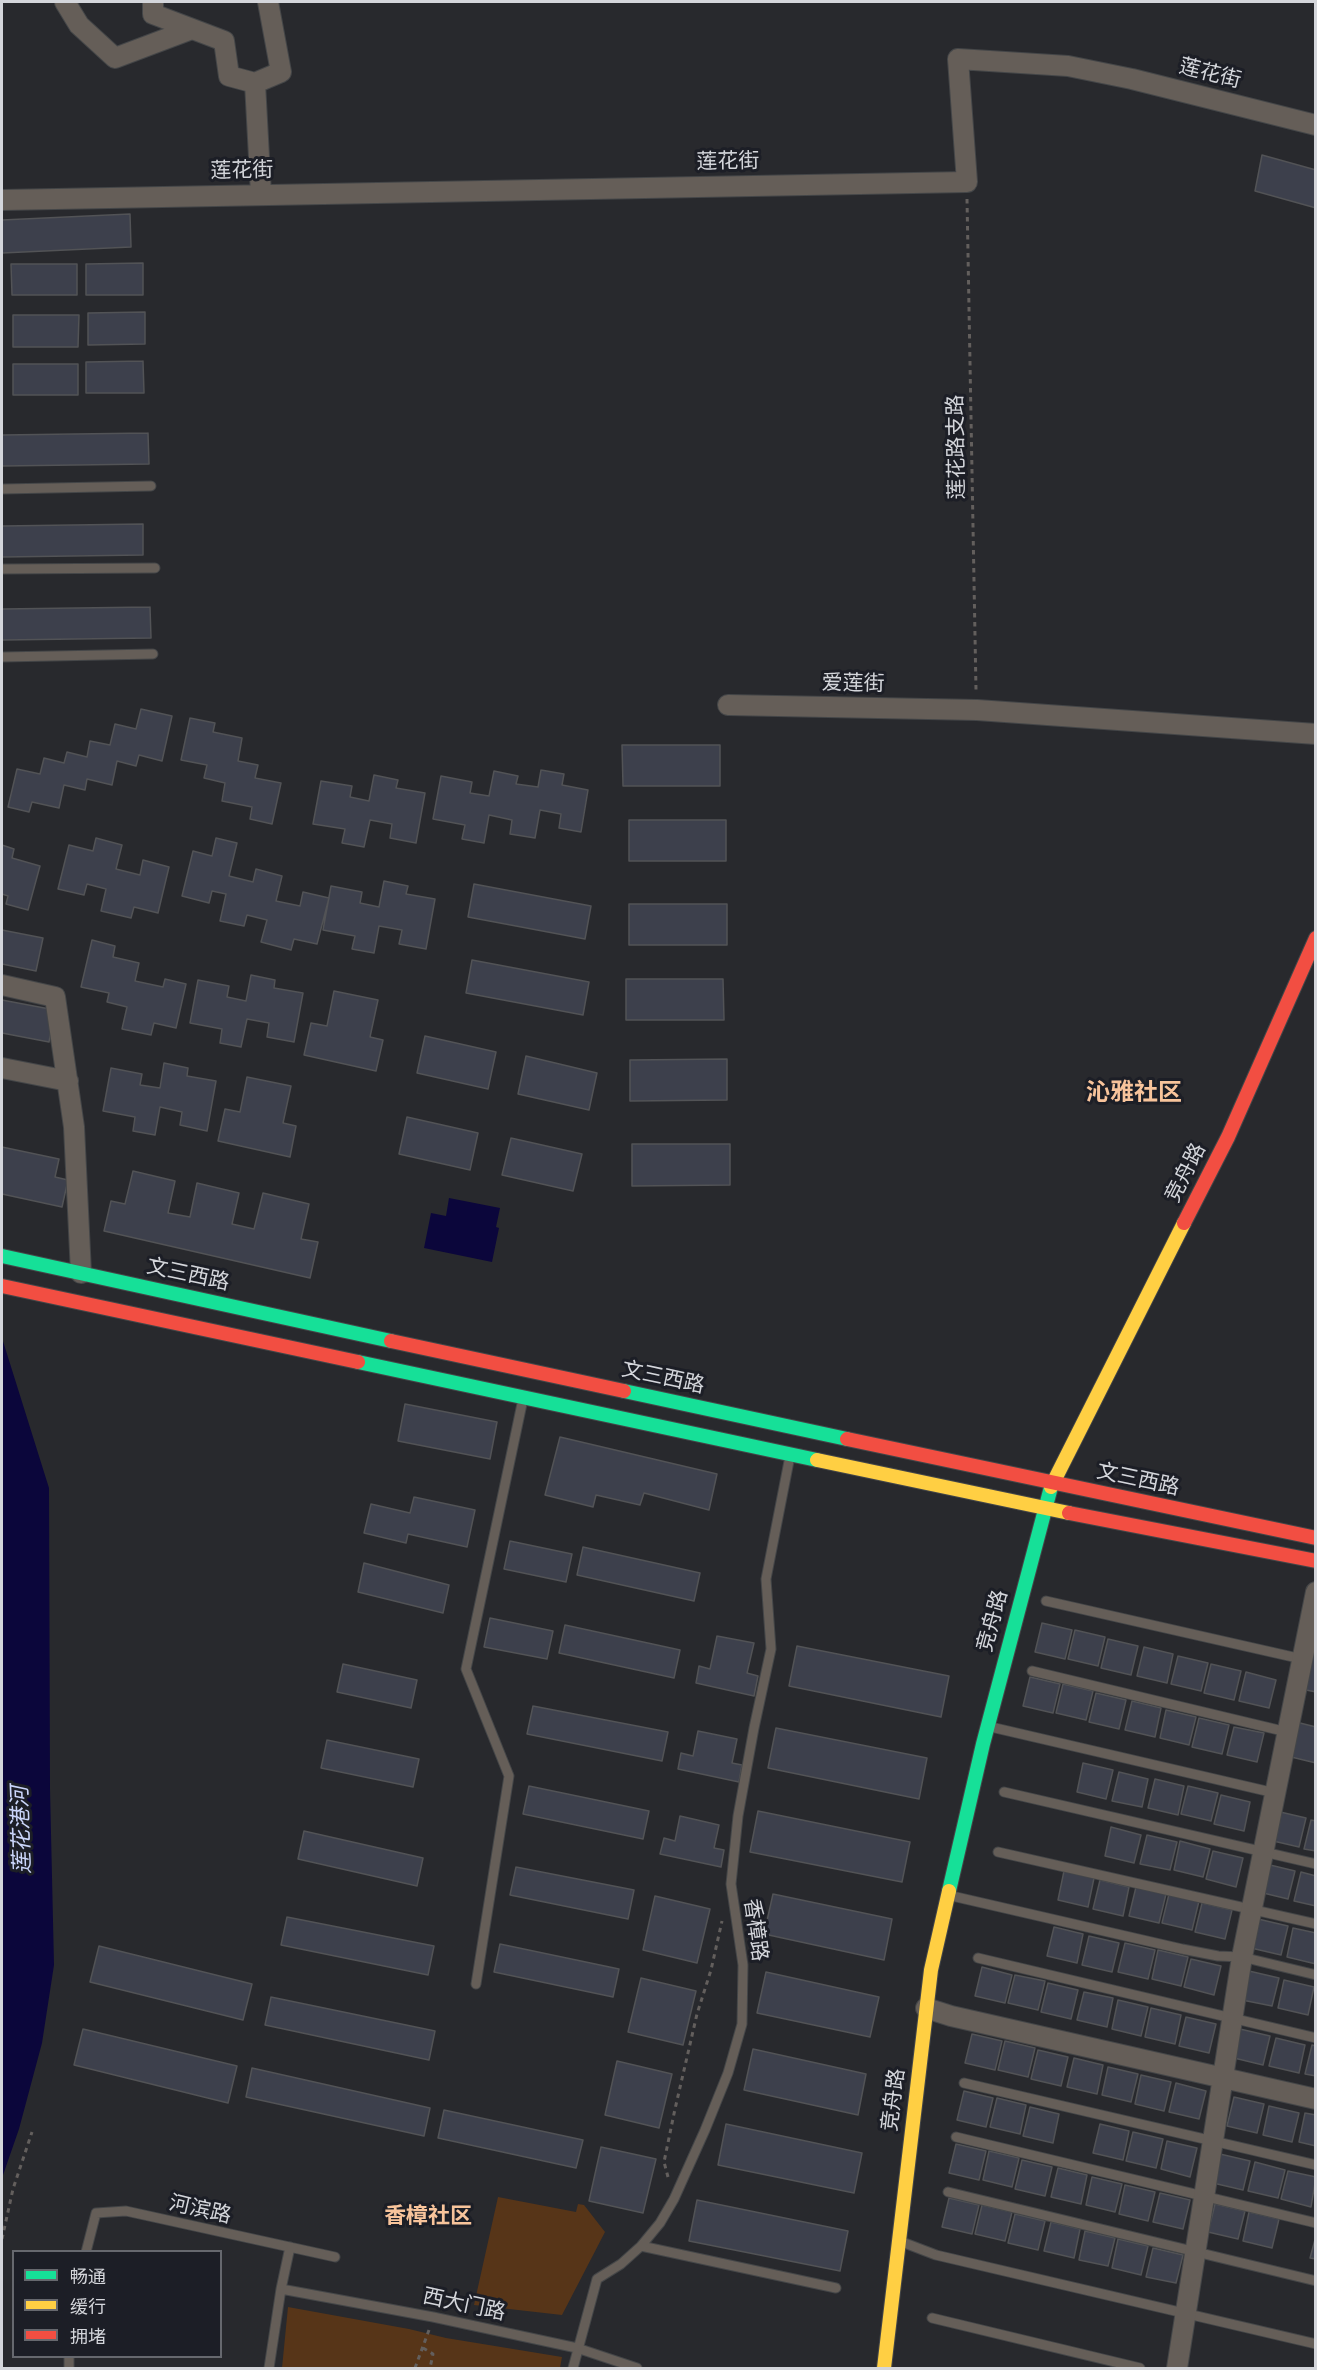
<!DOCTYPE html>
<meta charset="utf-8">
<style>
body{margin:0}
#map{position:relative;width:1317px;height:2370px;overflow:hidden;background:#28292d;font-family:Manrope,"Noto Sans SC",sans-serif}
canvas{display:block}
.frame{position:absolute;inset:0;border:3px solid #d4d6db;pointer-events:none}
.legend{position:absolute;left:12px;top:2250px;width:210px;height:108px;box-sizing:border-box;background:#1c1e26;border:2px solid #66686e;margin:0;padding:8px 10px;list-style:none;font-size:18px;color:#d4d6db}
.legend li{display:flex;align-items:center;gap:12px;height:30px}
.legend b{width:30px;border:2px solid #66686e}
</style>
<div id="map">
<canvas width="1317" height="2370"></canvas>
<div class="frame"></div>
<ul class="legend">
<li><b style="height:8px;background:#16e098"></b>畅通</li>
<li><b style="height:8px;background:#ffcf43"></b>缓行</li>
<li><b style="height:8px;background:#f24e42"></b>拥堵</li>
</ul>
</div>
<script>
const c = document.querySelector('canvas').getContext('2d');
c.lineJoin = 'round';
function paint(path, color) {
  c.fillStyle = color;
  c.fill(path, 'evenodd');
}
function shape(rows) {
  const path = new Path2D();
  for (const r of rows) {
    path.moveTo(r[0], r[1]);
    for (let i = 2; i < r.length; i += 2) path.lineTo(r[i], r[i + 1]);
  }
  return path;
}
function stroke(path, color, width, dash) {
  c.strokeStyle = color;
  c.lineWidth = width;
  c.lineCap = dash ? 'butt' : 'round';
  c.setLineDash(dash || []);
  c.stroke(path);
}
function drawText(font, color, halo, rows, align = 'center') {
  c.font = font + ' Manrope,"Noto Sans SC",sans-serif';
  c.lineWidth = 6;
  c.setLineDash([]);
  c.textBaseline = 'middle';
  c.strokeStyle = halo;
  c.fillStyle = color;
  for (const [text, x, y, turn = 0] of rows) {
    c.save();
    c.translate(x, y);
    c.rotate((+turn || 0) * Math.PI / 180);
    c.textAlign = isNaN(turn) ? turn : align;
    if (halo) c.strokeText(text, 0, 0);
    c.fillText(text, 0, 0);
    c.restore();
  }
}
paint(shape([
 [498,2197,576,2212,578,2204,584,2205,605,2232,562,2315,474,2305],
 [288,2307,409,2329,446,2338,562,2357,560,2368,282,2368]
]), '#573518');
paint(shape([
 [449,1198,500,1208,496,1227,499,1228,492,1262,424,1248,431,1213,446,1216],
 [2,1338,49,1488,50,1789,54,1965,42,2043,19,2129,2,2178]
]), '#0b063b');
const building = shape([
 [1262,155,1316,170,1316,208,1255,191,1262,155],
 [130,214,131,247,2,253,2,220,130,214],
 [143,263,143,295,86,295,86,264,143,263],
 [11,264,77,264,77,295,12,295,11,264],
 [145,312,145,344,88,345,88,313,145,312],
 [13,315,79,315,78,347,13,347,13,315],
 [143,361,144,393,86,393,86,362,143,361],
 [13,364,78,364,78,395,13,395,13,364],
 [148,433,149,464,2,466,2,435,148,433],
 [143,524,143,555,2,557,2,526,143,524],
 [150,607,151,638,2,640,2,609,150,607],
 [141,709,172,716,162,761,139,755,136,766,117,761,112,785,87,779,85,790,64,785,59,808,32,802,29,812,8,807,17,769,40,774,44,758,64,763,67,752,87,757,90,741,110,745,115,724,136,729,141,709],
 [190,718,215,723,213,732,242,738,238,761,258,765,255,778,281,783,272,824,250,819,252,807,222,801,225,783,204,778,207,765,181,760,190,718],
 [622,745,720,745,720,786,623,786,622,745],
 [541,770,564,774,562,785,588,790,581,832,559,828,561,814,540,810,535,838,510,834,512,820,489,815,484,843,462,839,465,825,433,819,441,776,472,782,470,793,489,796,494,771,518,776,516,784,538,787,541,770],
 [374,775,398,780,396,788,425,793,416,843,390,838,392,824,370,820,364,847,342,843,345,829,313,824,321,781,352,786,350,797,369,801,374,775],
 [629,820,726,820,726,861,629,861,629,820],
 [96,838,122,845,116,869,140,875,143,860,169,867,158,913,134,907,131,918,101,911,106,889,87,884,84,895,58,889,69,845,93,851,96,838],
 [216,838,237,843,229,876,253,882,256,869,282,876,276,901,300,906,303,892,329,898,317,944,294,939,291,950,261,942,267,920,247,915,244,926,220,921,226,894,212,891,209,903,182,896,193,851,212,856,216,838],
 [2,845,14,849,12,858,40,866,28,910,6,904,8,896,2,894,2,845],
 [384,881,408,886,406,894,435,899,426,949,399,944,402,930,379,926,374,953,352,949,355,936,323,930,331,886,362,892,360,903,379,907,384,881],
 [474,884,591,906,585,939,468,917,474,884],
 [629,904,727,904,727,945,629,945,629,904],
 [2,930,43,938,36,971,2,964,2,930],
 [92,940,115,946,113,957,139,963,135,981,163,987,165,979,186,984,176,1028,154,1023,151,1035,122,1029,127,1007,107,1002,109,993,81,987,92,940],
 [472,960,589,982,583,1015,466,993,472,960],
 [251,975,275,980,274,988,303,993,294,1042,267,1037,269,1023,247,1019,241,1047,220,1043,222,1029,190,1023,198,980,229,986,227,997,246,1001,251,975],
 [626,979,723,979,724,1020,626,1020,626,979],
 [334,991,378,1000,370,1037,383,1040,376,1071,304,1055,311,1023,327,1026,334,991],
 [2,1000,55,1010,49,1042,2,1033,2,1000],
 [425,1036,496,1052,488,1089,417,1073,425,1036],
 [526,1056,597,1073,589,1110,518,1094,526,1056],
 [727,1059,727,1100,630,1101,630,1060,727,1059],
 [164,1063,188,1068,187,1076,216,1081,207,1131,180,1125,182,1112,160,1107,155,1135,133,1131,135,1117,103,1111,111,1068,142,1074,140,1085,160,1088,164,1063],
 [247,1077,291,1086,283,1123,296,1126,290,1157,218,1141,225,1109,240,1112,247,1077],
 [407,1117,478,1133,470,1170,399,1154,407,1117],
 [511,1138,582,1154,573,1191,502,1175,511,1138],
 [632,1144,730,1144,730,1185,632,1186,632,1144],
 [2,1147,59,1159,55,1177,68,1180,62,1207,2,1194,2,1147],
 [133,1171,175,1181,168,1213,190,1217,197,1183,239,1193,232,1224,254,1229,263,1193,309,1204,301,1239,318,1242,310,1278,104,1231,111,1201,125,1204,133,1171],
 [405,1404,497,1422,490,1459,398,1441,405,1404],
 [560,1437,717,1474,709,1510,644,1493,640,1505,596,1495,593,1507,545,1495,560,1437],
 [414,1497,475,1510,467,1547,408,1534,406,1543,364,1533,371,1504,410,1513,414,1497],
 [510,1541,572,1554,566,1582,504,1569,510,1541],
 [583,1547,700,1573,694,1601,577,1575,583,1547],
 [364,1563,449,1585,443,1613,358,1592,364,1563],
 [490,1618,553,1631,547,1659,484,1647,490,1618],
 [1042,1623,1072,1630,1065,1659,1035,1652,1042,1623],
 [565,1625,680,1650,674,1678,559,1653,565,1625],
 [1075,1630,1105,1637,1098,1666,1068,1659,1075,1630],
 [717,1636,754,1643,747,1673,758,1676,754,1696,696,1683,699,1666,710,1669,717,1636],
 [1108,1639,1138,1646,1131,1675,1101,1668,1108,1639],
 [797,1646,949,1676,941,1717,789,1686,797,1646],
 [1144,1647,1173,1654,1167,1683,1137,1676,1144,1647],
 [1310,1654,1316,1656,1316,1692,1301,1689,1310,1654],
 [1178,1656,1208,1663,1201,1691,1171,1684,1178,1656],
 [343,1664,417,1680,411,1708,337,1692,343,1664],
 [1211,1664,1241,1671,1234,1700,1204,1693,1211,1664],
 [1246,1672,1276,1680,1269,1708,1239,1701,1246,1672],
 [1030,1677,1060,1684,1053,1713,1023,1706,1030,1677],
 [1063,1684,1093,1691,1086,1720,1056,1713,1063,1684],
 [1096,1693,1126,1700,1119,1729,1089,1722,1096,1693],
 [1132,1701,1161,1708,1155,1737,1125,1730,1132,1701],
 [533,1706,668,1732,662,1761,527,1734,533,1706],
 [1166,1710,1196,1717,1189,1745,1160,1738,1166,1710],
 [1199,1718,1229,1725,1222,1754,1192,1747,1199,1718],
 [1296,1722,1316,1727,1316,1763,1287,1756,1296,1722],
 [1234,1727,1264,1733,1257,1762,1227,1755,1234,1727],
 [776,1728,927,1758,919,1799,768,1768,776,1728],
 [698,1731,737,1739,732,1763,742,1765,739,1782,678,1769,681,1753,693,1756,698,1731],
 [327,1740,419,1759,413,1787,321,1768,327,1740],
 [1083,1763,1113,1770,1106,1799,1077,1792,1083,1763],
 [1119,1772,1148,1779,1142,1807,1112,1801,1119,1772],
 [1155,1779,1184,1786,1178,1815,1148,1808,1155,1779],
 [529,1786,649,1811,643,1839,523,1814,529,1786],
 [1188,1786,1218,1793,1211,1821,1181,1814,1188,1786],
 [1221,1795,1250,1802,1244,1831,1214,1824,1221,1795],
 [758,1811,910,1842,902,1882,750,1852,758,1811],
 [1276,1811,1306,1818,1299,1847,1269,1840,1276,1811],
 [680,1816,719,1825,714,1848,724,1850,721,1867,660,1854,664,1838,675,1841,680,1816],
 [1311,1820,1316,1821,1316,1851,1304,1849,1311,1820],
 [1111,1827,1141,1835,1134,1863,1105,1856,1111,1827],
 [304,1831,423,1858,417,1886,298,1859,304,1831],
 [1147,1835,1177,1842,1170,1870,1140,1864,1147,1835],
 [1180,1841,1210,1849,1203,1877,1174,1870,1180,1841],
 [1213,1851,1243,1858,1236,1887,1206,1879,1213,1851],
 [1266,1864,1295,1871,1288,1899,1259,1892,1266,1864],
 [516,1867,634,1890,628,1919,510,1895,516,1867],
 [1064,1871,1094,1878,1088,1907,1058,1900,1064,1871],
 [1301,1872,1316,1876,1316,1906,1294,1901,1301,1872],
 [1100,1880,1129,1887,1123,1916,1093,1909,1100,1880],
 [1136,1887,1166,1894,1159,1923,1129,1916,1136,1887],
 [773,1894,892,1919,884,1960,764,1934,773,1894],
 [1169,1894,1199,1901,1192,1930,1162,1923,1169,1894],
 [655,1896,710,1909,697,1963,643,1950,655,1896],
 [1202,1903,1232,1910,1225,1939,1195,1932,1202,1903],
 [287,1917,434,1946,428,1975,281,1945,287,1917],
 [1258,1919,1288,1926,1281,1955,1251,1948,1258,1919],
 [1054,1927,1083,1934,1077,1963,1047,1956,1054,1927],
 [1293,1928,1316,1933,1316,1964,1287,1957,1293,1928],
 [1089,1936,1119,1943,1112,1972,1082,1965,1089,1936],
 [1125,1943,1155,1950,1148,1979,1118,1972,1125,1943],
 [500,1944,619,1969,613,1997,494,1972,500,1944],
 [99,1946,252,1984,243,2020,90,1982,99,1946],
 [1158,1950,1188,1957,1181,1986,1152,1979,1158,1950],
 [1191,1959,1221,1966,1214,1995,1184,1987,1191,1959],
 [982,1967,1012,1975,1005,2003,975,1996,982,1967],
 [1249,1971,1279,1978,1272,2006,1242,2000,1249,1971],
 [766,1972,879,1997,870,2037,757,2013,766,1972],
 [1015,1975,1045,1981,1038,2010,1008,2003,1015,1975],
 [641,1978,696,1991,683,2045,628,2032,641,1978],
 [1284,1980,1314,1987,1308,2015,1278,2008,1284,1980],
 [1048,1983,1078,1990,1071,2019,1041,2012,1048,1983],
 [1084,1992,1113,1998,1107,2027,1077,2020,1084,1992],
 [271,1997,435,2031,429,2060,265,2025,271,1997],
 [1118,2000,1148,2007,1141,2036,1112,2029,1118,2000],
 [1151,2008,1181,2015,1175,2044,1145,2037,1151,2008],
 [1186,2017,1216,2024,1209,2053,1179,2046,1186,2017],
 [83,2029,237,2066,228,2103,74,2065,83,2029],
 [1240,2029,1270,2036,1263,2065,1234,2058,1240,2029],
 [972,2034,1002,2041,995,2070,965,2063,972,2034],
 [1276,2038,1305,2045,1299,2073,1269,2066,1276,2038],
 [1005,2041,1035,2048,1028,2077,998,2070,1005,2041],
 [1312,2045,1316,2046,1316,2076,1305,2074,1312,2045],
 [753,2049,866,2074,858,2115,744,2090,753,2049],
 [1038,2050,1068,2057,1061,2086,1031,2079,1038,2050],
 [1074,2058,1103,2065,1097,2094,1067,2087,1074,2058],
 [617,2061,672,2074,659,2128,605,2115,617,2061],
 [1108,2067,1138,2074,1131,2102,1102,2095,1108,2067],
 [252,2068,430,2108,424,2136,246,2097,252,2068],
 [1141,2075,1171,2082,1164,2111,1135,2104,1141,2075],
 [1176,2083,1206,2091,1199,2119,1169,2112,1176,2083],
 [964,2091,993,2098,986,2127,957,2120,964,2091],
 [1234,2097,1264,2104,1257,2133,1227,2126,1234,2097],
 [997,2098,1026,2105,1020,2134,990,2127,997,2098],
 [1269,2106,1299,2113,1292,2142,1263,2135,1269,2106],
 [1030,2107,1059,2114,1053,2143,1023,2136,1030,2107],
 [444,2110,583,2140,576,2168,438,2138,444,2110],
 [1305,2113,1316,2115,1316,2146,1299,2142,1305,2113],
 [726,2124,862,2153,854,2193,718,2165,726,2124],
 [1100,2124,1129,2131,1123,2160,1093,2153,1100,2124],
 [1133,2132,1163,2139,1156,2168,1126,2161,1133,2132],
 [1167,2141,1197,2148,1190,2177,1161,2169,1167,2141],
 [956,2144,986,2151,979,2180,949,2173,956,2144],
 [601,2147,656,2159,643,2213,589,2201,601,2147],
 [989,2151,1019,2158,1012,2187,983,2180,989,2151],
 [1220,2154,1250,2161,1243,2190,1213,2183,1220,2154],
 [1022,2160,1052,2167,1045,2196,1015,2189,1022,2160],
 [1255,2162,1285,2170,1278,2198,1248,2191,1255,2162],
 [1058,2168,1087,2175,1081,2204,1051,2197,1058,2168],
 [1288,2171,1316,2177,1311,2207,1281,2199,1288,2171],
 [1092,2177,1122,2184,1115,2212,1086,2205,1092,2177],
 [1125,2185,1155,2192,1148,2221,1119,2214,1125,2185],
 [1160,2193,1190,2200,1183,2229,1153,2222,1160,2193],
 [949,2198,979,2205,972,2234,942,2227,949,2198],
 [697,2200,848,2231,840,2271,689,2241,697,2200],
 [1215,2204,1245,2211,1238,2239,1208,2232,1215,2204],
 [982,2205,1012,2212,1005,2241,975,2234,982,2205],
 [1249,2212,1279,2219,1272,2248,1243,2241,1249,2212],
 [1015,2214,1045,2221,1038,2250,1008,2243,1015,2214],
 [1051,2222,1080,2229,1074,2258,1044,2251,1051,2222],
 [1085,2231,1115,2238,1108,2266,1079,2260,1085,2231],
 [1316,2236,1316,2259,1310,2258,1316,2236],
 [1118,2239,1148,2246,1141,2275,1112,2268,1118,2239],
 [1153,2248,1183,2255,1176,2283,1146,2277,1153,2248]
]);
paint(building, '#3d404c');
stroke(building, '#525356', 1.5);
const lane = shape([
 [2,489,151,486],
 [2,569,155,568],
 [2,657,153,654],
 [1046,1601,1302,1659],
 [1032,1671,1287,1732],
 [991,1727,1275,1793],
 [1004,1792,1316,1864],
 [998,1852,1316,1924],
 [952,1896,1182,1949,1218,1956,1242,1957,1316,1975],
 [978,1958,1316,2038],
 [476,1984,509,1776,466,1669,523,1399],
 [964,2083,1316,2165],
 [956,2137,1316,2223],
 [948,2192,1316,2281],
 [902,2242,936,2255,1316,2344],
 [641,2246,836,2288],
 [86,2252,96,2213,126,2211,335,2257],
 [281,2289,433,2317,577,2348,637,2368],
 [932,2318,1140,2368],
 [69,2356,69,2368],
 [269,2368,281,2289,290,2247],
 [573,2368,597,2279,621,2264,641,2246,660,2223,674,2199,705,2130,728,2073,742,2024,743,1965,731,1884,738,1816,754,1728,771,1649,766,1579,790,1456]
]);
const street = shape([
 [65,2,79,25,115,58,192,29],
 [153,2,153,14,224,41,229,76,255,83,281,72,268,2],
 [255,83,261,194],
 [2,200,967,182,958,59,1068,66,1132,79,1316,125],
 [728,705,977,710,1316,734],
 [2,985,55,997,74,1127,81,1273],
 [2,1068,68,1081],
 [926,2008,951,2016,1316,2099],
 [1177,2368,1242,1957,1316,1592]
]);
const fast = shape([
 [2,1256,391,1341],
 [358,1362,817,1460],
 [624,1391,847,1439],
 [949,1891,983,1744,1051,1487]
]);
const slow = shape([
 [817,1460,1069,1513],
 [1051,1487,1184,1223],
 [884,2368,931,1970,949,1891]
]);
const jam = shape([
 [1184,1223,1228,1137,1316,938],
 [2,1286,358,1362],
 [391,1341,624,1391],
 [847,1439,1316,1538],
 [1069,1513,1316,1561]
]);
stroke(lane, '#444648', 11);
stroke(street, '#444648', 22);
stroke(fast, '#444648', 16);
stroke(slow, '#444648', 16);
stroke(jam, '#444648', 16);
stroke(shape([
 [967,199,976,690],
 [668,2177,664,2162,675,2109,697,2014,711,1970,722,1921],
 [2,2239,13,2189,32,2132],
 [423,2348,433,2354,430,2368],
 [415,2368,429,2330]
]), '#635f5d', 3, [4.5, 4.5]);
stroke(lane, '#655e58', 9);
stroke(street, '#655e58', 20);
stroke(fast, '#16e098', 14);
stroke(slow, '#ffcf43', 14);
stroke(jam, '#f24e42', 14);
drawText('21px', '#d4d6db', '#1c1e26', [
 ["莲花街",1210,74,14],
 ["莲花街",728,162,-1],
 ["莲花街",242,171,-1],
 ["莲花路支路",957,447,-91],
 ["爱莲街",853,684,1],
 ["竞舟路",1186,1173,-63],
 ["文三西路",188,1275,12],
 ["文三西路",663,1378,12],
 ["文三西路",1138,1480,12],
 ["竞舟路",993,1621,-75],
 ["香樟路",755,1930,82],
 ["竞舟路",894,2100,-83],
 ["河滨路",200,2210,13],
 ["西大门路",464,2305,12]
]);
drawText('italic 22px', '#cbd6fb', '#1c1e26', [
 ["莲花港河",22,1830,-92]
]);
drawText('bold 22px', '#f8c49b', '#1c1e26', [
 ["香樟社区",428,2217]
]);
drawText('bold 24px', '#f8c49b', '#1c1e26', [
 ["沁雅社区",1134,1093]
]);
</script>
